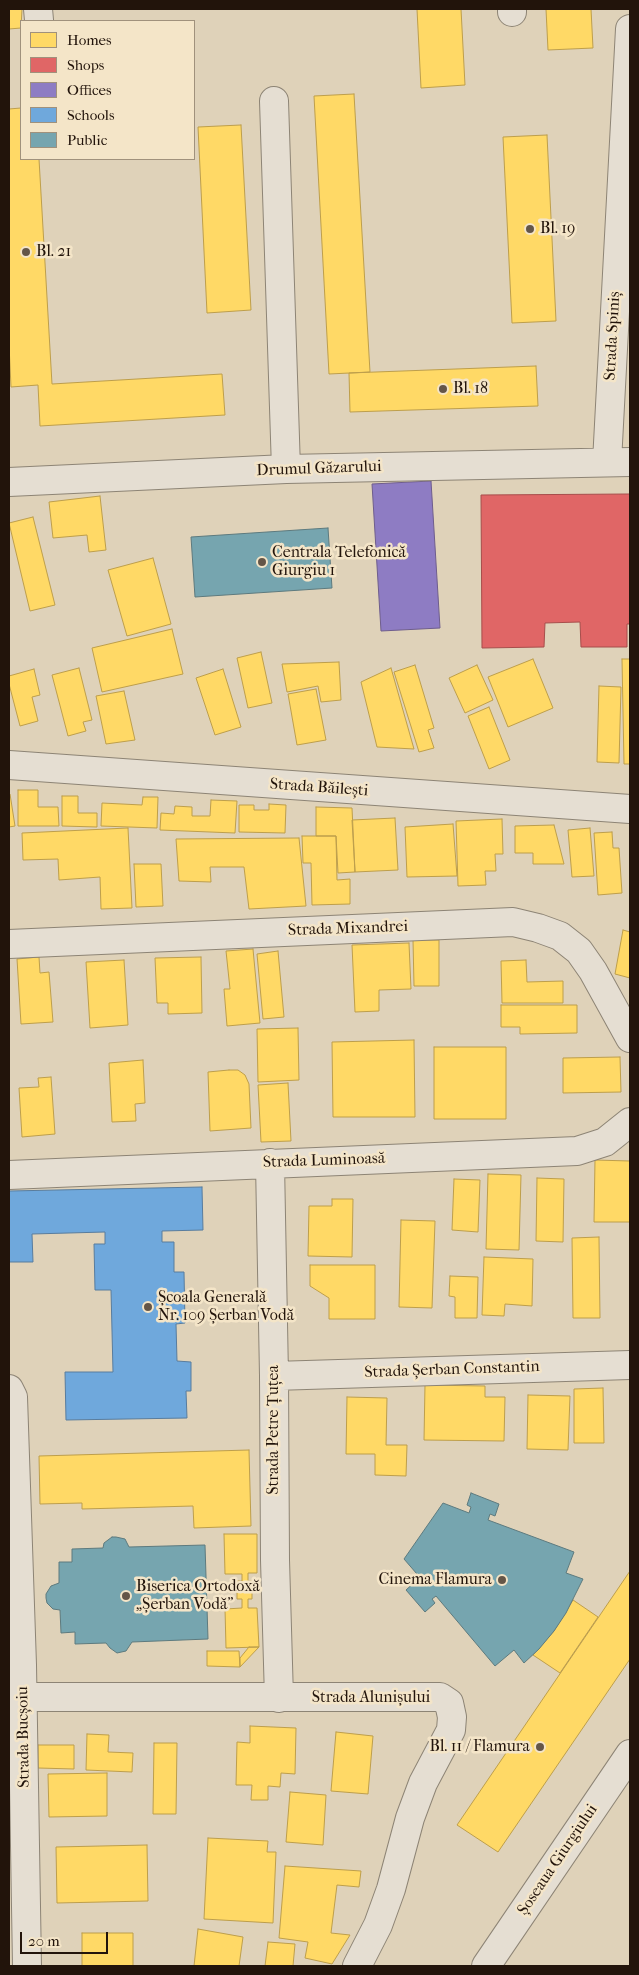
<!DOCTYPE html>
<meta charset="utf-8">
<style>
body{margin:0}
#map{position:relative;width:639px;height:1975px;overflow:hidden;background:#dfd2b9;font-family:"IM FELL French Canon",serif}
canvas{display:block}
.frame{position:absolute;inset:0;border:10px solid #22140b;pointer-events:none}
.legend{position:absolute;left:20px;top:20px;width:175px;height:140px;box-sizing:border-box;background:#f4e5c8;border:1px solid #a0917c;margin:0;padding:6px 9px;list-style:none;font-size:15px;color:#22140b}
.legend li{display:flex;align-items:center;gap:10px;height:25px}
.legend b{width:25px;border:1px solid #a0917c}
.scale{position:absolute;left:20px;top:1932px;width:88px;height:22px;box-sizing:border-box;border:2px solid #22140b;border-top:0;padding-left:6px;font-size:15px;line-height:18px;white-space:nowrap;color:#22140b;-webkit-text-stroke:4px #f4e5c8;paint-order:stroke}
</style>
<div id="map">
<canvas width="639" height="1975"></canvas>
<div class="frame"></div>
<ul class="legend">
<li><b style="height:14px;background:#ffd966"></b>Homes</li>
<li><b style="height:14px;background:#e06666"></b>Shops</li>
<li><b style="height:14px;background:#8e7cc3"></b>Offices</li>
<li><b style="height:14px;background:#6fa8dc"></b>Schools</li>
<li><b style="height:14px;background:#76a5af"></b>Public</li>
</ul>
<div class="scale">20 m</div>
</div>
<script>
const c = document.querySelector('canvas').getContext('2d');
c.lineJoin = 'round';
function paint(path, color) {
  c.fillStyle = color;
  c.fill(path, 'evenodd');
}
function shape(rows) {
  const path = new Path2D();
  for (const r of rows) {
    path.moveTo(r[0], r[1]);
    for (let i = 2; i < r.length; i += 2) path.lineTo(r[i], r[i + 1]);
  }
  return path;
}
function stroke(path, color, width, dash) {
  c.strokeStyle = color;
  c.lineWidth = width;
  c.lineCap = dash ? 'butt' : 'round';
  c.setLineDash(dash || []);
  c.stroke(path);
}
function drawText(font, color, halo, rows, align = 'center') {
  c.font = font + ' "IM FELL French Canon",serif';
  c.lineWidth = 5;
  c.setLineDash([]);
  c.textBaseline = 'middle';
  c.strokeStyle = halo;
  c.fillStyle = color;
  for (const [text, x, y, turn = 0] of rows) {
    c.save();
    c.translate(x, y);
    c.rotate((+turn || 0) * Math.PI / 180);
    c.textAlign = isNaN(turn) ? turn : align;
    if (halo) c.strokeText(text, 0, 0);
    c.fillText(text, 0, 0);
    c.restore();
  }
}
const homes = shape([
 [9,9,22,9,21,28,9,29,9,9],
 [417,9,461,9,465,85,421,88,417,9],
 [546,9,591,9,593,48,548,50,546,9],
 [354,94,370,372,329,374,314,96,354,94],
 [21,108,21,159,39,159,52,384,222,374,225,415,40,426,38,385,11,387,9,345,9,109,21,108],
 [241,125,251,310,207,313,198,127,241,125],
 [547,135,556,321,512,323,503,137,547,135],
 [536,366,538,406,350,412,349,373,536,366],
 [100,496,106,550,89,552,87,535,53,538,49,502,100,496],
 [33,517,55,605,30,611,9,523,33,517],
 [153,558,171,624,127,636,108,570,153,558],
 [172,629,183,674,102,692,92,648,172,629],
 [261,652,272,703,248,708,237,658,261,652],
 [533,659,553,708,508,727,488,677,533,659],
 [622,659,630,659,630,764,624,764,622,659],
 [339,662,341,700,321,702,318,686,287,692,282,664,339,662],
 [415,665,434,728,428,730,434,748,419,752,394,672,415,665],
 [477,665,493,700,465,713,449,678,477,665],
 [79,668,92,720,83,722,86,731,68,736,52,675,79,668],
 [391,668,414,749,377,747,361,682,391,668],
 [34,669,40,695,32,697,38,721,20,726,9,684,9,676,34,669],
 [223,669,241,727,215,735,196,678,223,669],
 [599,686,621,687,619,763,597,762,599,686],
 [316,689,326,740,297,745,288,694,316,689],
 [124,691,135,740,106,744,96,696,124,691],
 [489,707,510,760,489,769,468,716,489,707],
 [18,790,38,790,38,807,58,807,59,826,18,826,18,790],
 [9,794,10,794,15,826,9,827,9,794],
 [62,796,78,796,78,813,97,813,97,827,62,826,62,796],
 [143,797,158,797,157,828,101,826,102,803,142,805,143,797],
 [211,800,237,801,235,833,160,830,161,813,174,814,175,806,192,807,192,816,210,816,211,800],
 [269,804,286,805,285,833,239,832,239,805,254,805,254,810,269,810,269,804],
 [316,807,352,808,355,872,338,873,336,836,316,836,316,807],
 [395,818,398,870,355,872,352,820,395,818],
 [502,819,503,854,495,854,496,871,485,871,486,885,458,886,456,821,502,819],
 [453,824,457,876,407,877,405,827,453,824],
 [554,825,564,864,533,864,533,853,515,853,515,826,554,825],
 [128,828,132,908,101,909,100,877,59,880,58,859,23,860,22,833,128,828],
 [590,828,594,876,572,877,568,830,590,828],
 [612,832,613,848,619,848,622,893,598,895,594,833,612,832],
 [302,836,336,836,337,880,350,879,350,904,312,905,311,863,303,863,302,836],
 [299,838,306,906,249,909,244,867,210,867,211,882,179,881,176,839,299,838],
 [134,864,161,864,163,906,136,907,134,864],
 [623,930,630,932,630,978,615,974,623,930],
 [413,940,439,940,439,986,414,986,413,940],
 [409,943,411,989,379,990,379,1011,355,1012,352,945,409,943],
 [253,949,260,1023,227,1026,224,989,230,989,226,951,253,949],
 [278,951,284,1017,263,1019,257,954,278,951],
 [39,957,40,973,49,972,53,1022,21,1024,17,959,39,957],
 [201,957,202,1013,168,1014,168,1003,157,1003,155,958,201,957],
 [124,960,128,1025,90,1028,86,962,124,960],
 [526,960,527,982,563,981,563,1003,502,1003,501,961,526,960],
 [501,1005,577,1005,577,1033,520,1034,520,1027,501,1027,501,1005],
 [298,1028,299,1080,258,1082,257,1029,298,1028],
 [414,1040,415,1117,333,1117,332,1042,414,1040],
 [434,1047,506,1047,506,1119,434,1119,434,1047],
 [620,1057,621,1092,563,1093,563,1058,620,1057],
 [143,1060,145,1103,135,1104,136,1121,112,1122,109,1063,143,1060],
 [229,1070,238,1070,245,1075,249,1084,251,1128,210,1131,208,1072,229,1070],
 [51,1077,55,1134,22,1137,19,1088,39,1087,38,1078,51,1077],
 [288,1083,291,1141,261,1142,258,1085,288,1083],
 [595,1160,630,1161,630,1222,594,1222,595,1160],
 [488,1174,521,1175,519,1250,486,1249,488,1174],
 [537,1178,564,1179,563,1242,536,1241,537,1178],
 [454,1179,480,1180,478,1232,452,1230,454,1179],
 [332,1199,353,1199,352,1257,308,1256,309,1206,332,1206,332,1199],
 [401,1220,435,1221,432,1308,399,1307,401,1220],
 [599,1237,600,1318,573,1318,572,1238,599,1237],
 [484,1257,533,1259,532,1306,505,1304,504,1316,482,1315,484,1257],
 [310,1265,375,1265,375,1319,329,1319,329,1298,310,1286,310,1265],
 [450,1276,478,1277,477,1318,455,1318,455,1297,449,1296,450,1276],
 [425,1385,485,1386,485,1397,505,1397,504,1441,424,1440,425,1385],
 [603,1388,604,1443,574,1443,574,1389,603,1388],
 [528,1395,570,1396,568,1450,527,1449,528,1395],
 [347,1397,387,1398,386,1445,407,1445,406,1476,375,1475,375,1454,346,1454,347,1397],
 [249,1450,251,1526,194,1528,193,1506,82,1509,82,1503,40,1504,39,1456,249,1450],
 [224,1534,257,1534,257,1573,248,1573,248,1581,252,1581,252,1599,248,1599,248,1608,257,1608,259,1647,226,1648,225,1609,242,1608,242,1599,237,1599,237,1581,242,1581,242,1574,225,1574,224,1534],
 [630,1571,630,1659,498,1852,457,1825,630,1571],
 [573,1600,598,1617,560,1673,533,1655,554,1631,573,1600],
 [249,1647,259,1647,240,1667,240,1658,249,1647],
 [207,1651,239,1651,240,1667,207,1666,207,1651],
 [250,1726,296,1728,295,1774,281,1773,280,1787,268,1786,268,1800,251,1800,252,1785,236,1785,237,1742,250,1743,250,1726],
 [336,1732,373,1736,368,1794,331,1791,336,1732],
 [87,1734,109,1735,108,1752,133,1753,132,1772,86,1770,87,1734],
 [154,1743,177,1743,176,1814,153,1814,154,1743],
 [38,1745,74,1745,74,1769,38,1768,38,1745],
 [107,1773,107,1816,49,1817,48,1774,107,1773],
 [290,1792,326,1795,323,1845,286,1842,290,1792],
 [208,1838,268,1841,267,1852,276,1852,273,1923,204,1919,208,1838],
 [147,1845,148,1901,57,1903,56,1847,147,1845],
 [285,1866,361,1871,359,1887,337,1885,331,1933,350,1935,332,1964,305,1958,308,1942,279,1938,285,1866],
 [198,1929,243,1937,239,1966,194,1966,198,1929],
 [82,1933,133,1933,133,1966,82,1966,82,1933],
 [268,1942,295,1944,293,1966,265,1966,268,1942]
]);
paint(homes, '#ffd966');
stroke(homes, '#bd9e4b', 1);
const shops = shape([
 [630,494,630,624,627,624,627,647,581,647,580,622,545,623,544,647,482,648,481,495,630,494]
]);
paint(shops, '#e06666');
stroke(shops, '#a74d4b', 1);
const offices = shape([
 [431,481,440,628,381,631,372,484,431,481]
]);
paint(offices, '#8e7cc3');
stroke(offices, '#6e5d8c', 1);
const schools = shape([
 [202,1187,203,1230,162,1231,162,1242,174,1242,174,1272,184,1272,185,1323,176,1324,177,1361,191,1362,191,1391,186,1391,187,1418,66,1420,65,1372,113,1372,111,1290,95,1290,94,1244,105,1244,105,1232,32,1234,33,1262,9,1262,9,1191,202,1187]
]);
paint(schools, '#6fa8dc');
stroke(schools, '#587c9d', 1);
const public = shape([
 [328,528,332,588,195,597,191,537,328,528],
 [471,1493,499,1504,495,1516,490,1514,488,1520,574,1552,566,1573,583,1579,566,1613,554,1631,539,1649,524,1663,514,1650,495,1666,436,1596,432,1599,435,1603,425,1612,406,1590,416,1581,420,1584,423,1581,404,1559,443,1503,469,1513,471,1507,467,1505,471,1493],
 [112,1537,116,1537,125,1539,129,1547,205,1545,208,1639,132,1642,126,1651,117,1653,110,1648,106,1643,75,1644,75,1632,61,1633,60,1610,53,1609,47,1603,46,1598,46,1594,51,1586,59,1583,59,1562,72,1562,72,1549,103,1548,104,1543,112,1537]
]);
paint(public, '#76a5af');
stroke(public, '#5d7a7e', 1);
const minor = shape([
 [38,9,39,20],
 [512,9,512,12],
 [274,101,286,469],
 [607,462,630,29],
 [9,482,286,469,630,462],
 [9,765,630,809],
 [9,944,513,922,538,928,560,936,579,951,593,971,630,1038],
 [270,1163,274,1376,275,1560,279,1698],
 [9,1175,577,1151,605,1142,630,1122],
 [274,1376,630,1365],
 [9,1389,13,1397,22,1665,27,1966],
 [9,1699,23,1697,440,1697,449,1703,452,1717,451,1730,423,1783,410,1818,391,1889,378,1925,357,1966],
 [486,1966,630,1754]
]);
stroke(minor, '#8d8475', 30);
stroke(minor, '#e5ded2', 28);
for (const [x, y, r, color] of [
 [530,229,5,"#645648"],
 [26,252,5,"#645648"],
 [443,389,5,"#645648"],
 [262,562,5,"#645648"],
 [148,1307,5,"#645648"],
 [502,1580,5,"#645648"],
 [126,1596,5,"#645648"],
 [540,1747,5,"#645648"]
]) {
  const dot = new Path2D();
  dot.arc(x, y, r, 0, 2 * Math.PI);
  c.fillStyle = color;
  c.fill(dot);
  stroke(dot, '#f4e5c8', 2);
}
drawText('16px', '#22140b', '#f4e5c8', [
 ["Bl. 19",540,229],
 ["Bl. 21",36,252],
 ["Bl. 18",453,389],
 ["Centrala Telefonică",272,553],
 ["Giurgiu 1",272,571],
 ["Școala Generală",158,1298],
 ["Nr. 109 Șerban Vodă",158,1316],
 ["Cinema Flamura",492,1580,"right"],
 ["Biserica Ortodoxă",136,1587],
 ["„Șerban Vodă”",136,1605],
 ["Bl. 11 / Flamura",530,1747,"right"]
], 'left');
drawText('16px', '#22140b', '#f4e5c8', [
 ["Strada Spiniș",613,336,-87],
 ["Drumul Găzarului",319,469,-2],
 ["Strada Băilești",319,788,4],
 ["Strada Mixandrei",348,929,-2],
 ["Strada Luminoasă",324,1161,-2],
 ["Strada Șerban Constantin",452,1370,-2],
 ["Strada Petre Țuțea",274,1430,-90],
 ["Strada Alunișului",371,1698],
 ["Strada Bucșoiu",24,1737,-91],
 ["Șoseaua Giurgiului",558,1860,-56]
]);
</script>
